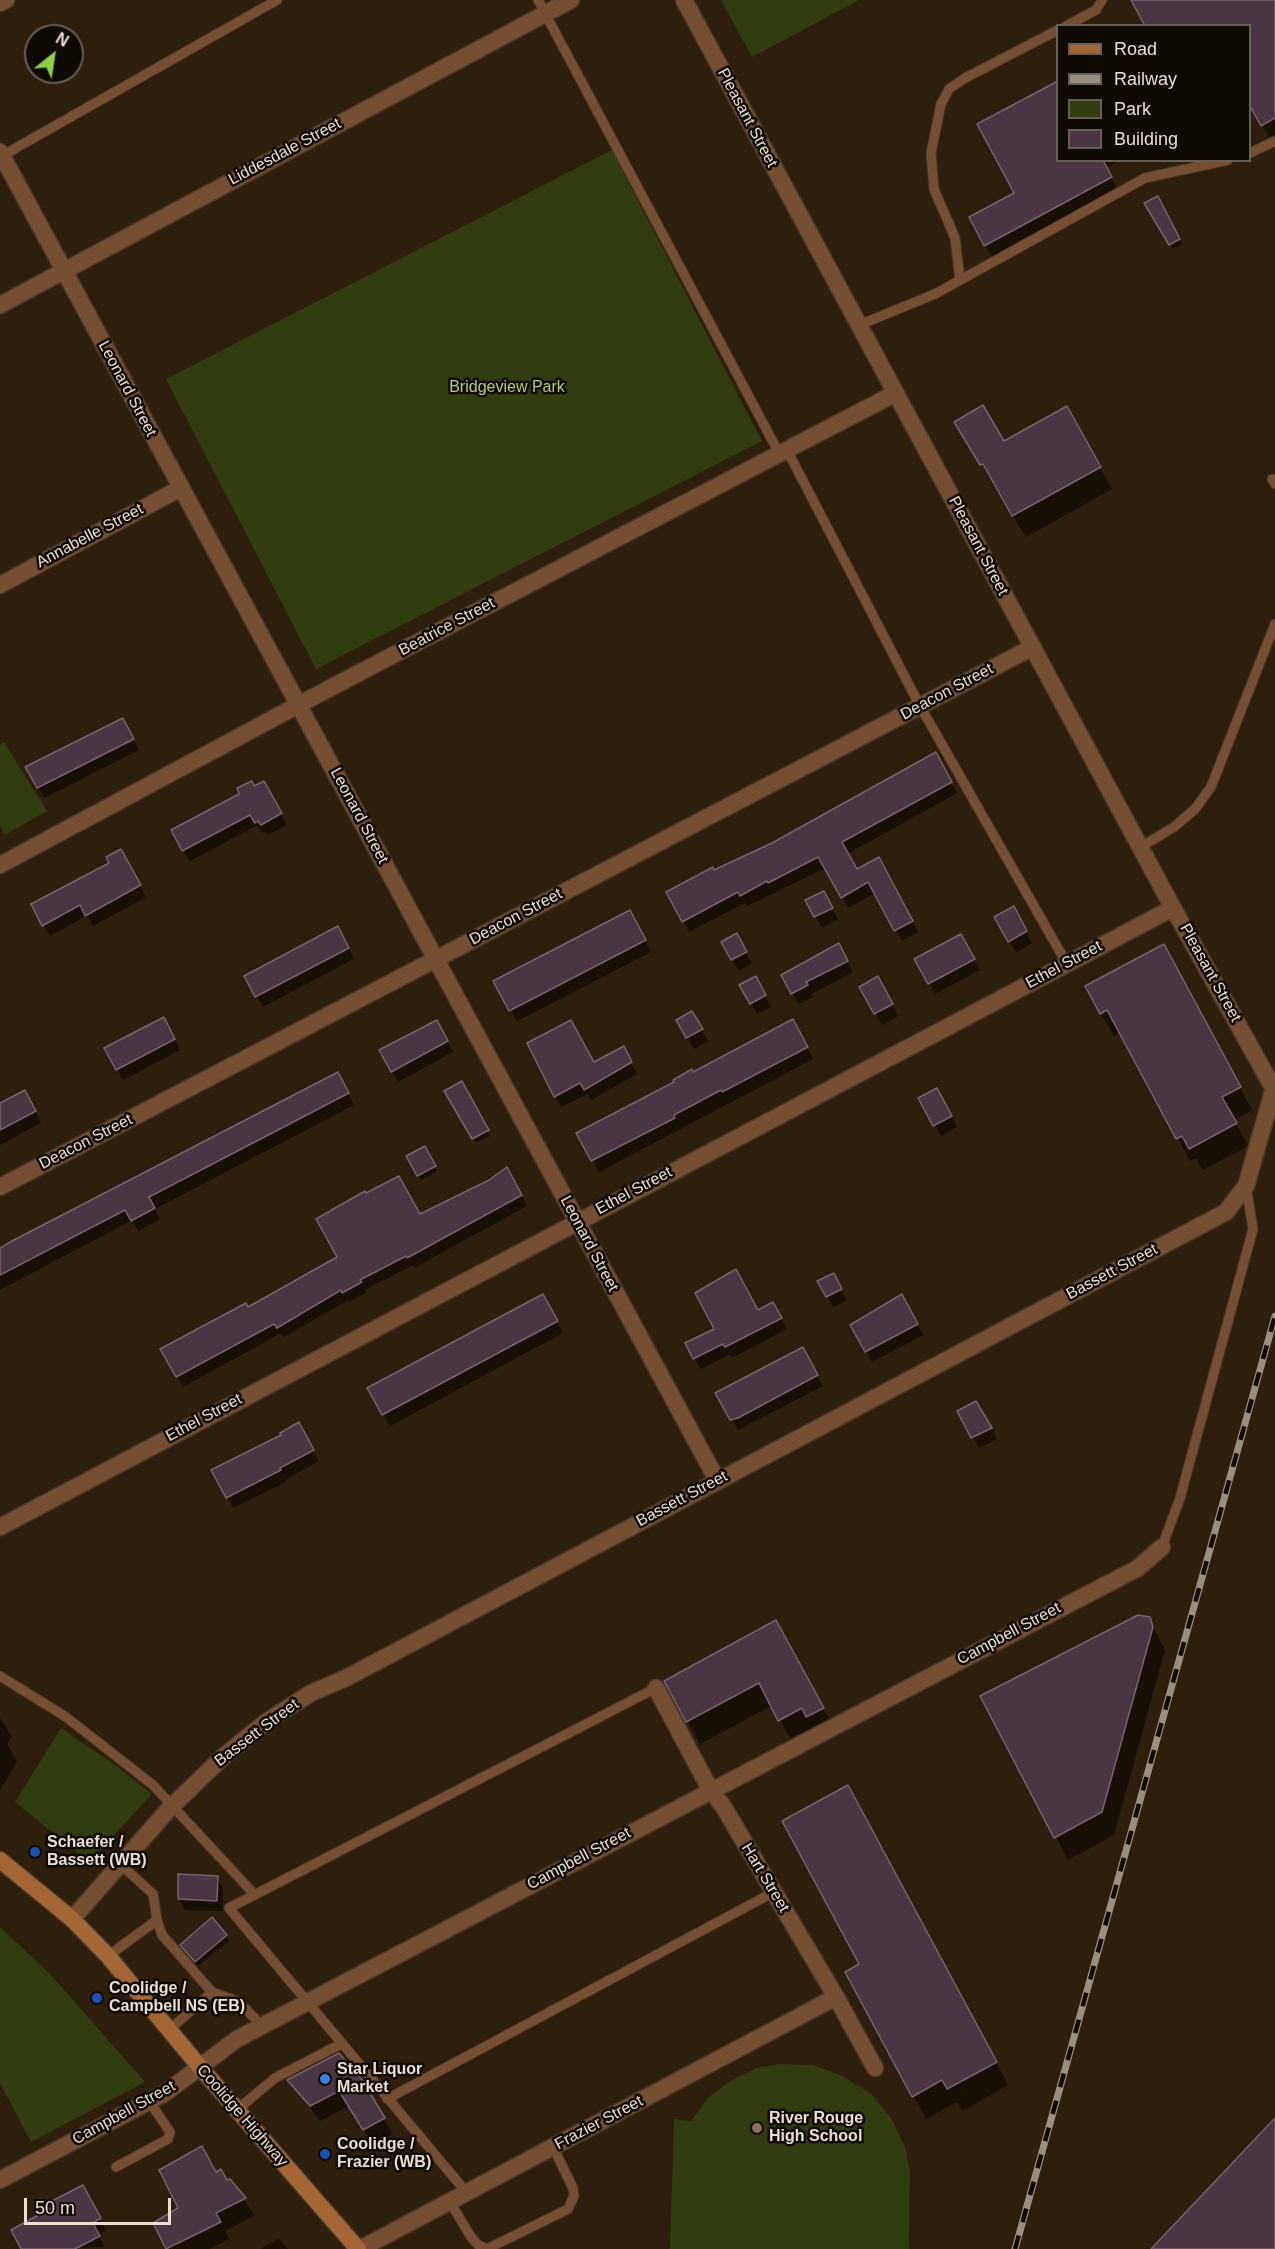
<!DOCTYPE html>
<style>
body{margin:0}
#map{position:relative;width:1275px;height:2249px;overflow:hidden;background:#2d1e0e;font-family:Arial,sans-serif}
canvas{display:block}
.legend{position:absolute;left:1056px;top:24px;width:195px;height:138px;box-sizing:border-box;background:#100a04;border:2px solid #665f57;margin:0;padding:8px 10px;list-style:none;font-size:18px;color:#e8ded4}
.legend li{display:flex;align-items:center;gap:12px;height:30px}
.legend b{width:30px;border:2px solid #665f57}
.north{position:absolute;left:24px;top:24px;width:60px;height:60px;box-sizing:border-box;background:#100a04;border:2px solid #665f57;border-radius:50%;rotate:30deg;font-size:16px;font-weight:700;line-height:24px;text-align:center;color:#e8ded4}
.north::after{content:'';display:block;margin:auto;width:21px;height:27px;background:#8bce47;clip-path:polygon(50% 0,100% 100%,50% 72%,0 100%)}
.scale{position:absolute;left:24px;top:2198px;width:147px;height:27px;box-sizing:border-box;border:3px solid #e8ded4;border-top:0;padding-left:8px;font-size:18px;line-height:21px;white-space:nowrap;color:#e8ded4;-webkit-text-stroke:4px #100a04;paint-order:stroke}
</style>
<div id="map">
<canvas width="1275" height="2249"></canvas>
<ul class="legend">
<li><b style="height:8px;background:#a56635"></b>Road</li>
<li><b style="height:8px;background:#9a8e81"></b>Railway</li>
<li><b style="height:16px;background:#323d0f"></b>Park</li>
<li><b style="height:16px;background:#4a3642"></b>Building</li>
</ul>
<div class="north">N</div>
<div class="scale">50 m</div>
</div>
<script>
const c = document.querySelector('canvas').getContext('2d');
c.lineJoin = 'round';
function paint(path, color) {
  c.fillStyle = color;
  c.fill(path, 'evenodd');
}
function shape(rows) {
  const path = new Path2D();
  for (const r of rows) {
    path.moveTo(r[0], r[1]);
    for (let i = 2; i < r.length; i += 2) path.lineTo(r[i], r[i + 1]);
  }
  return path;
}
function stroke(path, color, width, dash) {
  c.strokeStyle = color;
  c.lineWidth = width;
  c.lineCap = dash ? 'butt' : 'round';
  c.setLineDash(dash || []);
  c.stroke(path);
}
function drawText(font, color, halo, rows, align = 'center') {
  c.font = font + ' Arial,sans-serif';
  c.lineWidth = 5;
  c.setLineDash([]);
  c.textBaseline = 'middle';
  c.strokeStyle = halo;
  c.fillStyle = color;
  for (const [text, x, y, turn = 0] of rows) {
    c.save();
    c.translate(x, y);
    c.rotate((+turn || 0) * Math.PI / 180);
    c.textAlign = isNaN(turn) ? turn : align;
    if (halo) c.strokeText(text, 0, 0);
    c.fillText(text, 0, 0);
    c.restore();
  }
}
paint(shape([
 [721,0,859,0,752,57],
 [612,150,762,441,316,669,166,379],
 [4,742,47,811,5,835,0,826,0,744],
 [61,1728,115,1765,152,1794,89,1862,15,1802],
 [0,1927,49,1973,145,2082,31,2142,0,2083],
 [779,2064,813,2065,843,2076,871,2094,891,2118,905,2147,910,2171,909,2249,670,2249,674,2119,691,2121,709,2097,732,2080,757,2068]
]), '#323d0f');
paint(shape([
 [1132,0,1275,0,1275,141,1272,142,1250,103,1250,26],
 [1058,160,1121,160,1106,168,1120,194,995,262,986,245,1017,194],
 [1157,198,1182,244,1173,249,1146,204],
 [1067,408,1112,489,1026,537,956,422,1003,443],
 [122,720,139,750,44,798,27,768],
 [935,754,957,793,847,854,856,870,884,870,918,932,902,941,875,893,848,908,826,868,747,906,745,903,689,932,668,893,773,845],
 [263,783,287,825,268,835,265,831,262,833,258,825,190,861,183,850,254,788],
 [127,862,146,897,93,926,87,916,50,936,43,925],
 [823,893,838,919,822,928,807,901],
 [1013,908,1032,943,1016,952,996,918],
 [629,912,651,952,517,1021,495,981],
 [736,935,752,963,739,971,723,943],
 [960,936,980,970,935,994,916,959],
 [344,939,354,959,263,1007,246,976],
 [838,945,853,972,811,994,813,997,799,1004,783,976],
 [1177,968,1252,1110,1234,1120,1248,1146,1203,1170,1196,1158,1190,1161,1121,1032,1114,1036,1101,1013],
 [878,978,898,1016,882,1025,861,987],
 [755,979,771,1007,757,1014,741,986],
 [692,1013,708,1041,694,1049,678,1020],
 [793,1021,813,1059,599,1172,578,1134],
 [170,1030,180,1050,123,1080,117,1069],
 [442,1032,453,1052,398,1082,392,1071],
 [623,1048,637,1074,591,1100,588,1094,561,1107,555,1096,594,1064],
 [337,1074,354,1105,155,1209,160,1219,138,1231,132,1220,0,1290,0,1248],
 [461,1083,490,1136,476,1143,446,1091],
 [937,1090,957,1127,941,1136,920,1099],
 [31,1103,41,1123,0,1145,0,1105],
 [424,1148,437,1171,421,1180,408,1156],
 [507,1169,527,1206,414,1268,413,1265,365,1290,366,1293,349,1302,348,1300,284,1337,281,1333,183,1387,163,1350,248,1309],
 [833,1275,847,1300,833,1307,819,1282],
 [543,1296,563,1333,390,1426,369,1388],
 [901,1296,923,1335,872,1362,852,1325],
 [758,1312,779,1315,787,1329,732,1358,730,1354,701,1369,687,1344],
 [802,1349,823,1386,738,1430,718,1393],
 [977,1403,997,1439,979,1448,959,1412],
 [298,1424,319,1461,285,1480,286,1482,233,1508,213,1470,283,1435],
 [1149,1619,1165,1650,1114,1835,1068,1860,982,1697],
 [788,1644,836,1731,793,1743,771,1706,700,1744,666,1682],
 [0,1718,12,1737,7,1744,17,1762,0,1790],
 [861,1810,1008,2085,962,2111,957,2102,926,2119,847,1972,861,1964],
 [217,1878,223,1889,223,1911,185,1910,179,1899],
 [226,1936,229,1941,198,1966,182,1945],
 [289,2080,362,2082,393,2134,373,2144,349,2106,320,2121],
 [216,2174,227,2182,230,2181,255,2215,225,2231,229,2239,209,2249,167,2249,155,2223,180,2209],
 [82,2187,106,2230,98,2235,105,2247,23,2249,57,2207],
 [279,2239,288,2249,260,2249]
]), '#0007');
const building = shape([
 [1131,0,1275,0,1275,118,1261,126,1250,106,1250,26,1145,26,1131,0],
 [1058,81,1058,160,1103,160,1112,177,984,246,969,217,1014,193,977,124,1058,81],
 [1158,196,1180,239,1169,245,1144,203,1158,196],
 [983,405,1004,441,1067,406,1101,467,1012,516,983,464,980,465,954,422,983,405],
 [123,718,134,739,37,788,25,767,123,718],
 [936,752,952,782,842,842,857,869,879,857,913,921,894,931,868,882,841,898,818,857,768,883,767,881,740,896,738,892,682,922,666,892,713,867,714,870,772,843,936,752],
 [252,781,254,786,264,781,282,813,261,825,258,821,255,823,250,815,182,851,171,830,239,794,237,788,252,781],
 [121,849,141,885,85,916,80,905,42,926,31,904,109,863,106,857,121,849],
 [824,891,833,908,814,917,805,900,824,891],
 [1014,906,1027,931,1008,942,994,917,1014,906],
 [630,910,646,940,509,1011,493,981,630,910],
 [338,926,349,948,255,997,244,976,338,926],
 [737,933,747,952,731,960,721,942,737,933],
 [961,934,975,959,928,984,914,959,961,934],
 [839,943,848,961,806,982,808,985,791,994,781,975,839,943],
 [1164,944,1241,1087,1222,1097,1237,1123,1189,1149,1182,1136,1176,1139,1107,1010,1100,1014,1085,986,1164,944],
 [756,976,766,995,750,1004,739,985,756,976],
 [878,976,893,1004,874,1014,859,987,878,976],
 [692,1011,703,1029,686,1038,676,1020,692,1011],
 [164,1017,175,1039,116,1070,104,1048,164,1017],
 [793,1019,808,1047,722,1092,721,1090,674,1115,675,1118,591,1161,576,1133,674,1082,673,1080,692,1069,693,1072,793,1019],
 [437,1020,448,1041,391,1072,379,1050,437,1020],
 [571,1020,594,1062,624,1046,632,1062,584,1090,580,1083,554,1097,527,1043,571,1020],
 [338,1072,349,1093,149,1197,155,1208,131,1221,125,1210,0,1275,0,1248,12,1241,338,1072],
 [462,1081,489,1130,472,1139,444,1091,462,1081],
 [937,1088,952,1116,933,1126,918,1098,937,1088],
 [25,1090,36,1111,0,1130,0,1103,25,1090],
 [425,1146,436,1166,417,1176,406,1156,425,1146],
 [507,1167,522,1195,407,1258,406,1256,360,1280,362,1282,342,1293,341,1290,277,1328,274,1324,176,1377,160,1349,246,1303,248,1307,337,1257,316,1219,365,1191,366,1193,399,1176,420,1214,489,1180,507,1167],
 [736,1269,758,1310,773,1302,782,1318,725,1347,723,1344,693,1359,685,1343,714,1329,695,1293,736,1269],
 [834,1273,842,1289,826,1297,817,1281,834,1273],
 [543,1294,558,1321,382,1415,367,1388,543,1294],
 [902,1294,918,1324,865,1352,850,1325,902,1294],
 [803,1347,818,1375,738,1418,730,1420,715,1393,803,1347],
 [976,1401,992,1428,971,1438,957,1411,976,1401],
 [299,1422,314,1450,280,1468,281,1470,226,1498,211,1470,281,1435,280,1433,299,1422],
 [1138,1615,1150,1617,1153,1627,1102,1812,1054,1838,980,1696,1138,1615],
 [776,1620,824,1708,806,1717,802,1708,778,1721,759,1683,686,1722,664,1681,776,1620],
 [848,1785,997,2062,947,2089,942,2080,912,2097,845,1972,859,1964,782,1821,848,1785],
 [178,1874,218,1876,217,1901,178,1899,178,1874],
 [212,1917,227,1935,195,1962,180,1945,212,1917],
 [339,2053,363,2081,385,2118,363,2130,339,2091,310,2106,287,2080,339,2053],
 [1275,2118,1275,2249,1151,2249,1275,2118],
 [202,2146,216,2172,221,2169,227,2180,230,2179,246,2198,216,2213,221,2222,166,2249,153,2223,178,2208,159,2170,202,2146],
 [83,2185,101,2218,93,2223,100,2236,75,2249,21,2249,11,2230,55,2206,52,2201,83,2185]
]);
paint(building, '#4a3642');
stroke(building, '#78616f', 1.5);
const service = shape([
 [538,0,779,453],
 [1066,26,1096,10,1102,0],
 [1250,153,1275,141],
 [0,157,277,0],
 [960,280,955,238,934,189,931,153,941,104,949,89,965,78,1058,30],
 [859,325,935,294,1145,178,1228,160],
 [787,450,920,706,1067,964],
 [1272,479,1275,484],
 [1141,847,1174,827,1195,809,1211,787,1275,624],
 [1162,1547,1180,1498,1253,1229,1246,1186],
 [0,1676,66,1717,153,1785,254,1894],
 [121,1865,153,1894,157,1920,162,1935,212,1992,239,2002,262,2026],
 [108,1956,157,1920],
 [169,2030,212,1992],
 [387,2099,774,1892],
 [237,2110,275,2078,341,2044],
 [116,2167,168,2139,170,2132,149,2101],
 [467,2193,229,1908,656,1688],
 [450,2202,471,2237,478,2245,487,2249,568,2209,574,2196,573,2188,553,2147]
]);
const minor = shape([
 [684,0,1173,908,1275,1091],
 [0,3,6,0],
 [0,152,717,1480],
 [0,305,571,0],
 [0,585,181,488],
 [0,865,330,688,896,393],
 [0,1187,1033,647],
 [0,1527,1173,908],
 [656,1688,711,1791,723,1806,836,1997,875,2068],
 [72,1919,169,1809,223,1757,266,1722,311,1693,346,1678,1226,1212,1246,1186,1274,1088],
 [0,2180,165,2093,237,2039,1138,1568,1162,1547],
 [360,2249,836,1997]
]);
const secondary = shape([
 [0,1860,72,1919,108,1956,199,2066,358,2249]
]);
stroke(service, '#47392a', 11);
stroke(minor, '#47392a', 19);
stroke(secondary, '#47392a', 19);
stroke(service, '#764e31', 9);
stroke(minor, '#764e31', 16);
stroke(secondary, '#a56635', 16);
const rail = shape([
 [1015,2249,1275,1316]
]);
stroke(rail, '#9a8e81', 7);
stroke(rail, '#100a04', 4.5, [14]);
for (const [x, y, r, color] of [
 [35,1852,6,"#1a4fb4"],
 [97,1998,6,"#1a4fb4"],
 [325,2079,6,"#3f7fe0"],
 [757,2128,6,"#8d6e63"],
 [325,2154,6,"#1a4fb4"]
]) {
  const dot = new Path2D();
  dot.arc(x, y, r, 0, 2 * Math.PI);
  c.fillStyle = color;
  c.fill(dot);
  stroke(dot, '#100a04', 2);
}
drawText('16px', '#e8ded4', '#100a04', [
 ["Pleasant Street",747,118,62],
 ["Liddesdale Street",285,152,-28],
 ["Leonard Street",127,389,62],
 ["Annabelle Street",90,536,-28],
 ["Pleasant Street",978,546,62],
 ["Beatrice Street",447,627,-28],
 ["Deacon Street",947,692,-28],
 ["Leonard Street",359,816,62],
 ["Deacon Street",516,917,-28],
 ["Ethel Street",1064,965,-28],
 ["Pleasant Street",1210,973,61],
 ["Deacon Street",86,1142,-27],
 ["Ethel Street",634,1191,-28],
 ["Leonard Street",589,1244,62],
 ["Bassett Street",1112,1272,-28],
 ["Ethel Street",204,1418,-28],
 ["Bassett Street",682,1499,-28],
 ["Campbell Street",1009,1634,-28],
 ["Bassett Street",257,1733,-37],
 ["Campbell Street",579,1859,-28],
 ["Hart Street",765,1878,59],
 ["Campbell Street",124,2113,-29],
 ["Coolidge Highway",242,2116,49],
 ["Frazier Street",599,2123,-28]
]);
drawText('16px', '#b3cd70', '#100a04', [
 ["Bridgeview Park",507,388]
]);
drawText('bold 16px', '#e8ded4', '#100a04', [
 ["Schaefer /",47,1843],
 ["Bassett (WB)",47,1861],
 ["Coolidge /",109,1989],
 ["Campbell NS (EB)",109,2007],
 ["Star Liquor",337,2070],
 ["Market",337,2088],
 ["River Rouge",769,2119],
 ["High School",769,2137],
 ["Coolidge /",337,2145],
 ["Frazier (WB)",337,2163]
], 'left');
</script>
